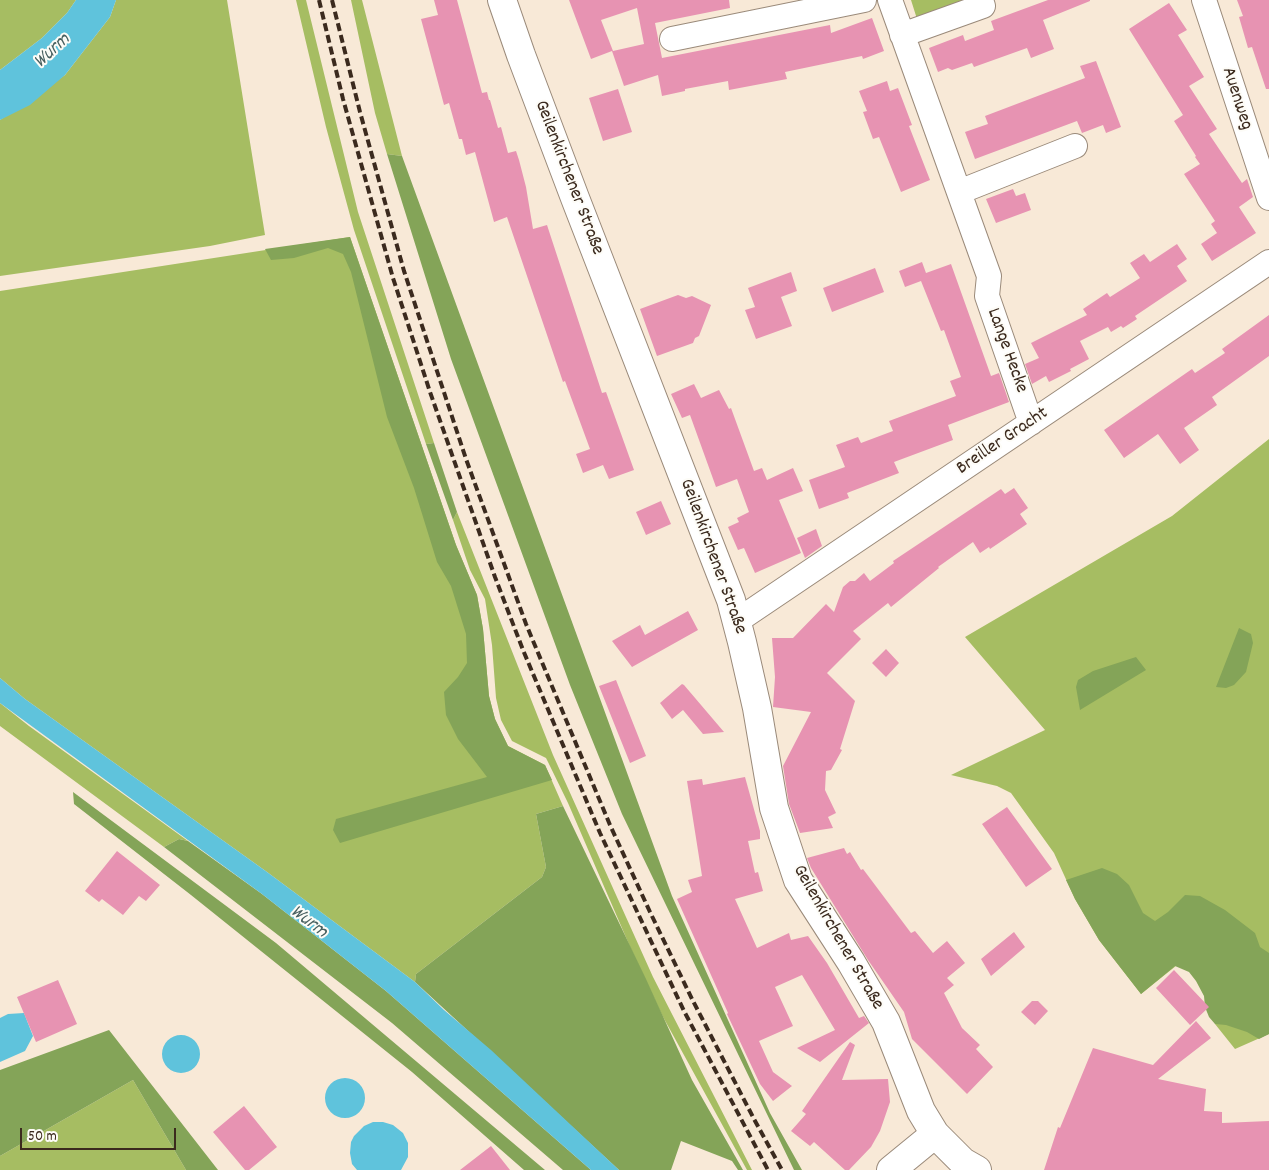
<!DOCTYPE html>
<meta charset="utf-8">
<style>
body{margin:0}
#map{position:relative;width:1269px;height:1170px;overflow:hidden;background:#f8e9d7;font-family:Dekko,sans-serif}
canvas{display:block}
.scale{position:absolute;left:20px;top:1128px;width:156px;height:22px;box-sizing:border-box;border:2px solid #3b2a1e;border-top:0;padding-left:6px;font-size:15px;line-height:18px;white-space:nowrap;color:#3b2a1e;-webkit-text-stroke:4px #fdfcf7;paint-order:stroke}
</style>
<div id="map">
<canvas width="1269" height="1170"></canvas>
<div class="scale">50 m</div>
</div>
<script>
const c = document.querySelector('canvas').getContext('2d');
c.lineJoin = 'round';
function paint(path, color) {
  c.fillStyle = color;
  c.fill(path, 'evenodd');
}
function shape(rows) {
  const path = new Path2D();
  for (const r of rows) {
    if (r.length === 3) {
      path.moveTo(r[0] + r[2], r[1]);
      path.arc(r[0], r[1], r[2], 0, 2 * Math.PI);
      continue;
    }
    path.moveTo(r[0], r[1]);
    for (let i = 2; i < r.length; i += 2) path.lineTo(r[i], r[i + 1]);
  }
  return path;
}
function stroke(path, color, width, dash) {
  c.strokeStyle = color;
  c.lineWidth = width;
  c.lineCap = dash ? 'butt' : 'round';
  c.setLineDash(dash || []);
  c.stroke(path);
}
function drawText(font, color, halo, rows, align = 'center') {
  c.font = font + ' Dekko,sans-serif';
  c.lineWidth = 4;
  c.setLineDash([]);
  c.textBaseline = 'middle';
  c.strokeStyle = halo;
  c.fillStyle = color;
  for (const [text, x, y, turn = 0] of rows) {
    c.save();
    c.translate(x, y);
    c.rotate((+turn || 0) * Math.PI / 180);
    c.textAlign = isNaN(turn) ? turn : align;
    if (halo) c.strokeText(text, 0, 0);
    c.fillText(text, 0, 0);
    c.restore();
  }
}
paint(shape([
 [0,0,76,0,67,13,42,38,0,70],
 [116,0,227,0,265,235,210,246,0,276,0,120,65,75,110,17],
 [296,0,306,0,358,212,434,443,426,444,354,230,326,127],
 [351,0,362,0,402,156,387,154,375,113],
 [911,0,965,0,917,19],
 [350,237,456,545,477,595,483,629,489,696,495,719,508,746,545,765,563,806,536,814,546,867,542,877,416,974,415,982,267,872,25,699,0,678,0,291],
 [1269,439,1269,1034,1235,1049,1215,1024,1235,1001,1192,953,1141,994,1099,940,1075,899,1054,853,1011,793,997,786,951,775,1045,730,965,637,1172,516],
 [457,512,553,755,653,977,752,1170,747,1170,662,1015,631,949,568,803,548,762,546,758,512,741,501,720,496,698,492,645,485,599,470,570,453,520],
 [0,703,29,726,188,841,179,839,164,847,0,726],
 [133,1080,186,1170,0,1170,0,1156]
]), '#a6bd62');
paint(shape([
 [387,154,402,156,672,896,770,1113,802,1170,794,1170,622,814,570,685,451,359],
 [350,237,456,545,477,595,483,629,489,696,495,719,508,746,545,765,552,780,340,843,333,830,336,819,487,777,458,739,446,715,444,692,458,677,467,663,466,634,451,586,437,562,414,488,387,417,351,272,343,254,328,248,294,258,271,260,265,249],
 [434,443,457,512,453,520,426,444],
 [1239,628,1251,634,1253,643,1246,672,1234,685,1226,688,1216,687],
 [1136,657,1146,670,1080,710,1076,687,1078,680,1093,671],
 [73,792,276,943,545,1170,524,1170,412,1072,191,895,74,804],
 [563,806,646,979,692,1080,743,1170,738,1170,732,1161,681,1141,671,1170,619,1170,415,982,416,974,542,877,546,867,536,814],
 [179,839,188,841,262,894,386,991,591,1170,563,1170,392,1023,164,847],
 [1102,868,1117,874,1129,885,1143,913,1155,921,1168,912,1185,895,1200,896,1225,910,1255,933,1260,947,1269,953,1269,1034,1259,1039,1247,1032,1226,1025,1215,1024,1209,1017,1205,1007,1204,996,1196,981,1189,972,1175,966,1141,994,1099,940,1075,899,1066,880],
 [109,1030,218,1170,186,1170,133,1080,0,1156,0,1070]
]), '#84a458');
paint(shape([
 [76,0,116,0,110,17,65,75,30,105,0,120,0,70,42,38,67,13],
 [0,678,25,699,267,872,415,982,444,1010,491,1050,619,1170,591,1170,386,991,262,894,0,703],
 [24,1013,33,1036,25,1051,0,1062,0,1018,8,1014],
 [181,1054,19],
 [345,1098,20],
 [373,1122,383,1122,393,1125,403,1133,408,1143,408,1157,401,1170,357,1170,352,1164,350,1153,351,1142,354,1136,364,1126]
]), '#5fc3dc');
paint(shape([
 [434,0,457,0,482,93,487,92,489,100,490,100,498,128,501,127,508,153,516,151,519,160,526,187,533,229,547,225,602,393,606,392,634,470,609,479,603,465,583,473,576,454,590,449,565,381,563,382,507,217,494,222,475,152,466,155,462,139,459,139,449,103,444,105,421,19,438,15],
 [569,0,729,0,730,8,655,23,662,58,830,25,831,33,872,18,884,51,863,59,862,56,785,72,787,79,729,90,728,81,685,89,685,91,662,96,658,75,624,86,612,51,591,59],
 [637,8,644,44,613,51,601,20],
 [1048,0,1090,0,1090,1,1043,20,1054,49,1031,58,1027,48,974,67,972,63,952,70,948,68,938,72,929,48,963,35,965,41,994,30,991,21],
 [1237,0,1269,0,1269,89,1266,89,1252,47,1248,48,1239,17,1243,16],
 [1169,3,1187,30,1178,35,1204,77,1189,86,1217,129,1209,134,1242,183,1247,179,1253,197,1239,207,1256,233,1212,261,1201,244,1217,233,1211,224,1215,221,1184,174,1200,164,1195,157,1196,156,1174,121,1183,115,1129,29],
 [1096,61,1121,127,1106,133,1103,125,1082,133,1077,121,975,159,965,132,988,124,985,116,1085,78,1080,66],
 [887,81,890,91,898,88,912,125,909,126,930,180,901,192,879,137,873,139,863,112,867,111,859,91],
 [618,89,632,132,603,141,589,98],
 [1013,189,1016,196,1025,193,1031,210,996,223,986,199],
 [1177,244,1187,259,1177,266,1187,281,1135,316,1137,319,1123,328,1121,326,1111,332,1108,327,1080,341,1089,359,1070,369,1071,371,1049,382,1046,376,1032,384,1025,364,1039,358,1031,343,1087,315,1083,309,1107,293,1110,297,1140,278,1130,263,1144,254,1150,262],
 [922,262,926,273,951,264,991,376,999,373,1009,402,948,425,953,440,894,462,899,473,847,493,849,498,819,509,809,480,845,467,836,445,858,437,861,443,893,431,889,421,956,396,950,381,961,377,944,330,941,331,921,281,905,287,899,271],
 [875,268,884,292,832,312,823,288],
 [791,272,797,291,781,297,792,326,756,339,745,310,755,307,748,288],
 [678,295,686,298,692,296,711,305,699,336,695,338,693,343,657,356,640,309],
 [1269,315,1269,356,1212,397,1217,405,1184,428,1199,450,1180,464,1158,434,1124,458,1104,430,1192,369,1195,373,1225,353,1222,349],
 [694,384,701,398,719,390,729,409,731,408,754,471,762,468,767,480,793,468,803,491,779,500,801,553,755,573,744,548,738,550,728,527,739,522,737,518,749,512,737,479,716,487,690,415,682,418,671,394],
 [1014,488,1028,508,1020,514,1027,524,990,549,989,547,980,553,973,542,938,567,939,568,891,607,888,603,853,631,861,639,827,673,855,701,840,749,842,750,831,770,826,771,825,790,836,813,828,817,833,828,800,833,789,804,783,766,811,712,773,707,775,677,772,638,793,638,826,604,834,612,843,587,850,581,855,581,864,573,870,581,894,563,893,561,1001,489,1005,494],
 [661,501,671,524,646,535,636,512],
 [816,529,822,546,805,558,797,538],
 [688,611,698,630,632,667,612,641,640,625,645,635],
 [886,649,899,663,886,677,872,663],
 [616,680,646,756,630,763,599,686],
 [682,684,684,685,724,732,703,734,683,710,672,719,660,703],
 [745,777,760,831,760,839,748,841,755,873,758,872,763,891,735,899,757,948,789,933,791,940,808,936,827,963,859,1018,864,1016,869,1023,820,1062,797,1048,835,1030,802,975,775,987,793,1026,759,1041,773,1072,792,1086,773,1101,760,1084,727,1014,728,1013,677,899,692,892,688,880,702,876,687,781,702,779,703,785],
 [1007,807,1052,869,1026,887,982,824],
 [844,848,847,854,850,852,861,870,863,869,911,933,915,931,933,953,947,941,965,963,947,978,954,985,944,993,962,1028,980,1045,976,1049,993,1067,967,1094,912,1039,904,1012,868,960,811,868,807,858],
 [117,851,160,885,146,901,139,896,123,915,102,899,99,902,85,891],
 [1014,932,1025,947,991,976,981,959],
 [1174,970,1209,1007,1190,1025,1156,988],
 [58,980,77,1024,36,1042,17,997],
 [1032,1001,1038,1001,1048,1011,1035,1025,1021,1012],
 [1196,1021,1211,1038,1158,1079,1206,1089,1204,1111,1222,1112,1222,1123,1269,1121,1269,1170,1044,1170,1058,1127,1060,1128,1093,1048,1153,1065],
 [850,1042,855,1045,842,1080,888,1079,890,1102,880,1131,871,1147,849,1170,845,1170,814,1142,810,1146,791,1131,806,1114,802,1111],
 [244,1106,277,1147,249,1170,245,1170,213,1132],
 [491,1146,510,1170,460,1170]
]), '#e793b2');
const street = shape([
 [890,0,989,276,987,296,1031,423],
 [1204,0,1269,198],
 [902,35,983,6,981,0],
 [672,39,864,0],
 [959,192,1075,146],
 [737,621,1269,262]
]);
const secondary = shape([
 [502,0,521,55,575,198,731,600,742,642,757,708,774,808,798,880,851,962,886,1022,921,1111,935,1134,963,1162,977,1170],
 [891,1170,935,1134]
]);
stroke(street, '#9a8a7a', 26);
stroke(secondary, '#9a8a7a', 30);
stroke(street, '#fff', 24);
stroke(secondary, '#fff', 28);
stroke(shape([
 [319,0,343,99,393,278,430,392,495,577,523,650,600,833,684,1011,768,1170],
 [332,0,360,112,404,271,466,459,526,624,610,825,650,912,692,999,754,1119,782,1170]
]), '#3b2a1e', 4, [8, 4]);
drawText('19px', '#3b2a1e', '#fdfcf7', [
 ["Auenweg",1236,99,72],
 ["Geilenkirchener Straße",568,178,69],
 ["Lange Hecke",1006,351,70],
 ["Breiller Gracht",1003,442,-34],
 ["Geilenkirchener Straße",712,557,70],
 ["Geilenkirchener Straße",837,938,60]
]);
drawText('italic 20px', '#486060', '#fdfcf7', [
 ["Wurm",53,52,-43],
 ["Wurm",308,923,37]
]);
</script>
